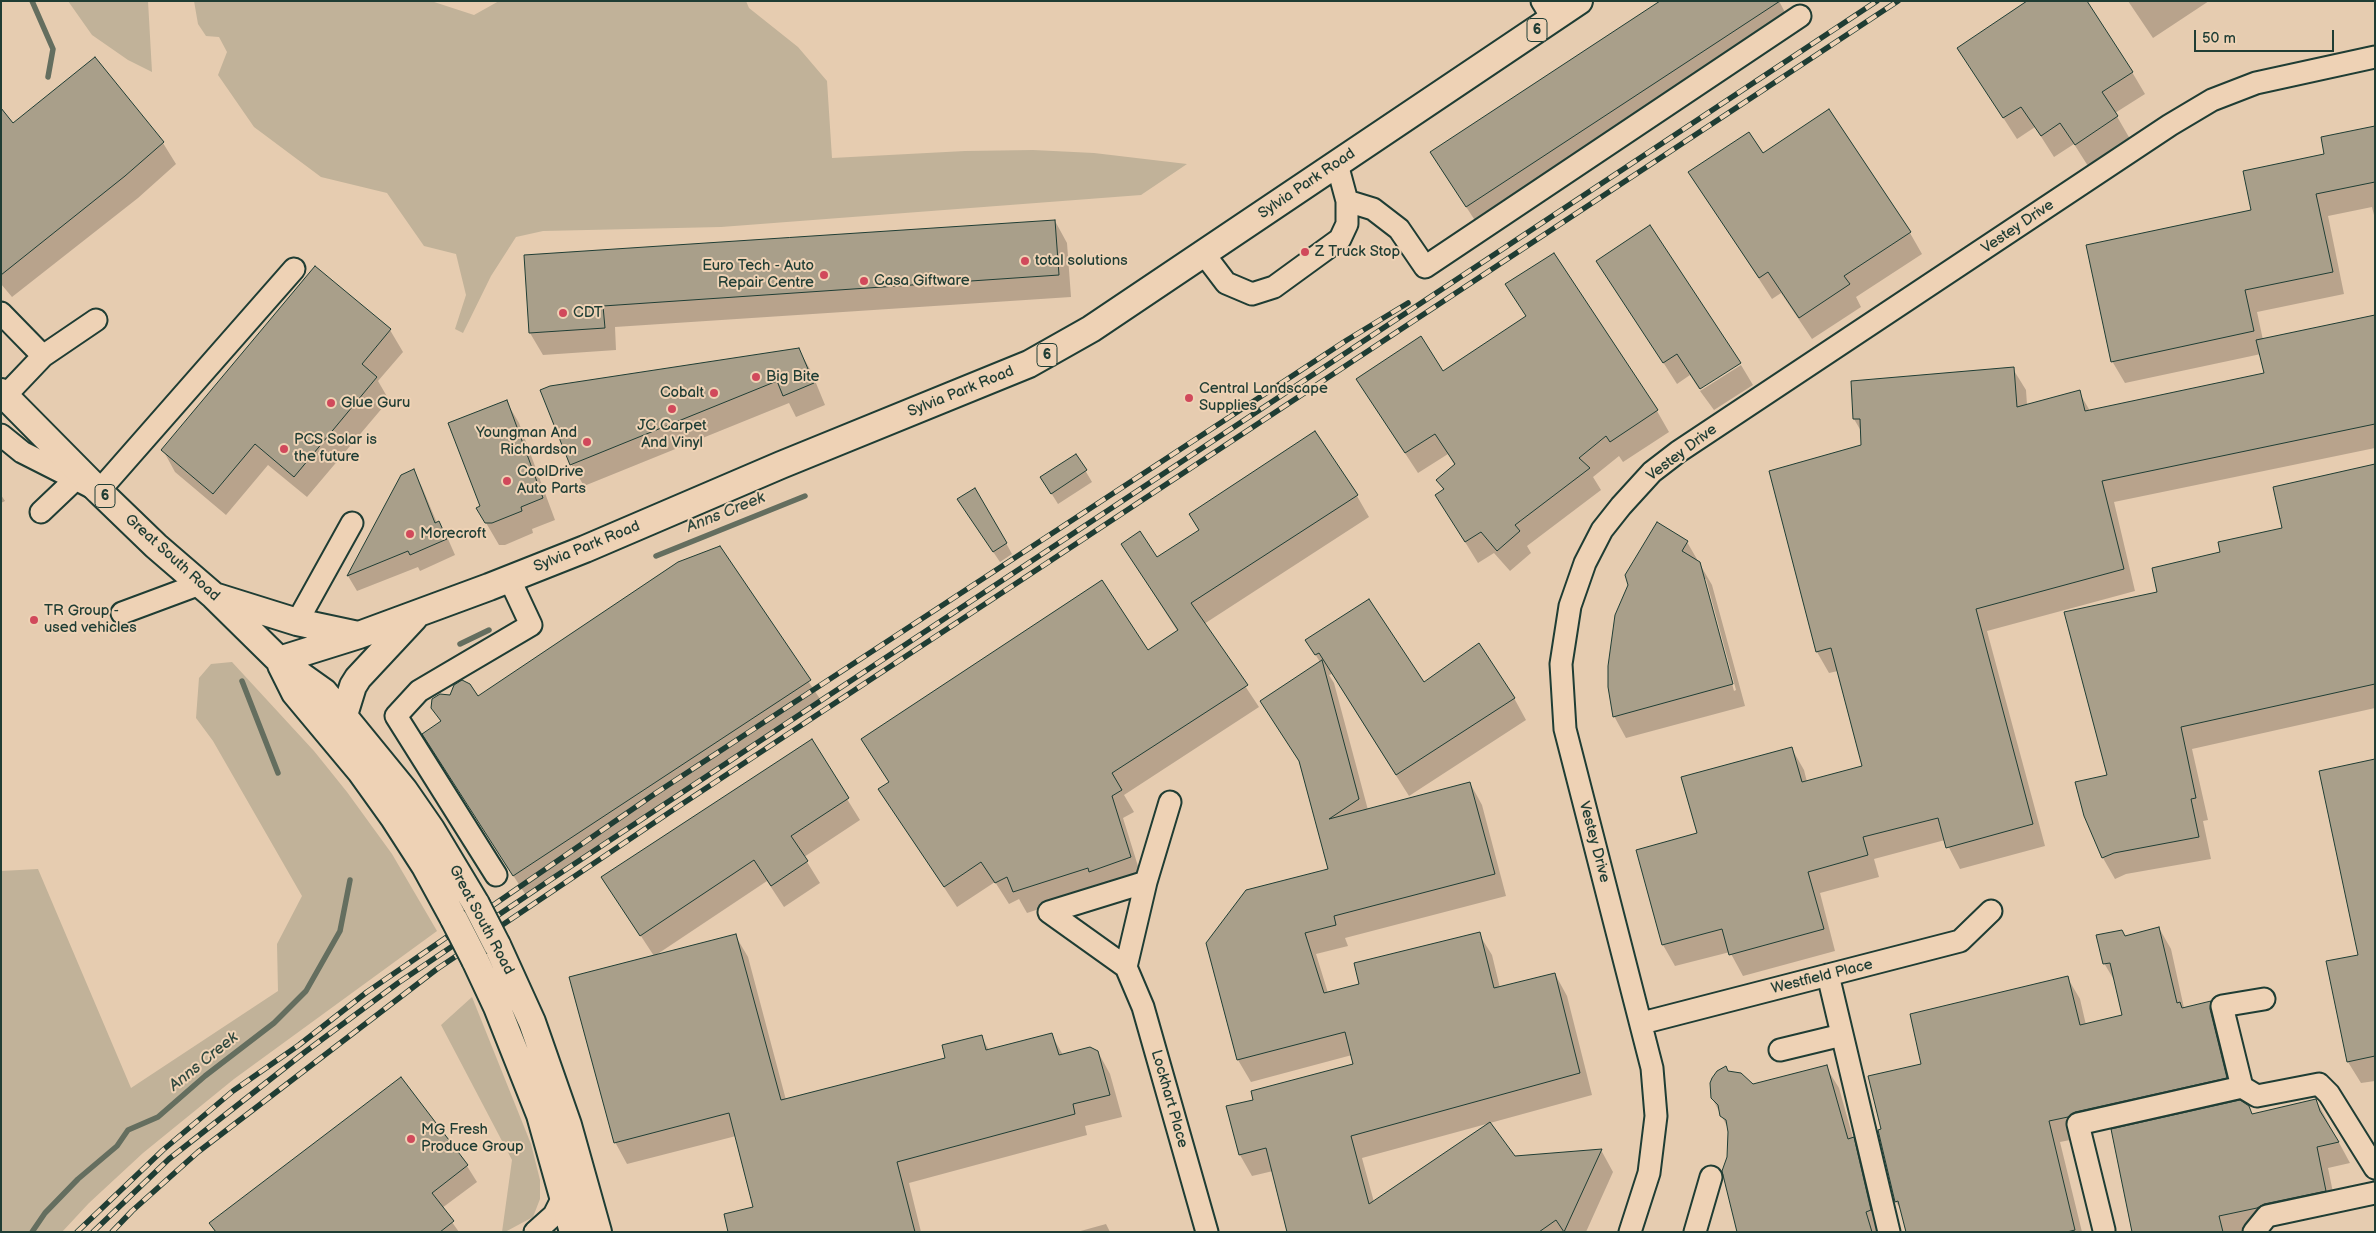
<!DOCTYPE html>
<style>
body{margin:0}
#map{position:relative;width:2376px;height:1233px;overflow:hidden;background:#e6ccb0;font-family:"Balsamiq Sans",sans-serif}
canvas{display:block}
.frame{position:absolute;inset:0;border:2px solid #1f3d34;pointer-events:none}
.scale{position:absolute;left:2194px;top:30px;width:140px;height:22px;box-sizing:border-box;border:2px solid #1f3d34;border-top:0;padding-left:6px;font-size:15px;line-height:18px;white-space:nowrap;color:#1f3d34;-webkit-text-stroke:4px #eed2b5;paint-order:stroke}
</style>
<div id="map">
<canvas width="2376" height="1233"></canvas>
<div class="frame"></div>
<div class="scale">50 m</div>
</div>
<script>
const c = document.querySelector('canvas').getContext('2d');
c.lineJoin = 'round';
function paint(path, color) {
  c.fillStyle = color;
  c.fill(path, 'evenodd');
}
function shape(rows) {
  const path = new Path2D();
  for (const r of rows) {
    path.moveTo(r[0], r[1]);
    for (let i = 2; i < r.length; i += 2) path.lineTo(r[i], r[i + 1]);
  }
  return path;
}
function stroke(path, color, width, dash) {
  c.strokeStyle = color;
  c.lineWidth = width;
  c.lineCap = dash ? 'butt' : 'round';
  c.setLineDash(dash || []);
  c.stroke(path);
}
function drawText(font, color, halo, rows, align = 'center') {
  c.font = font + ' "Balsamiq Sans",sans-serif';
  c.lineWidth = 4;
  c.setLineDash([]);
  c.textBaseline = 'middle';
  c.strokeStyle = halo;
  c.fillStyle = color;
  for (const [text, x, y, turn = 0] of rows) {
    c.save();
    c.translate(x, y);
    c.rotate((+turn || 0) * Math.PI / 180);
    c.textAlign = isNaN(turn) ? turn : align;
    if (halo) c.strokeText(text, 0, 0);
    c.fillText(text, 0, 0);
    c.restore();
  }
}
paint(shape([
 [68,1,148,1,152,72,128,60,92,35],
 [194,1,431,1,474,15,499,1,746,1,749,8,798,47,827,81,832,158,965,151,1033,150,1094,153,1187,164,1141,195,721,227,543,231,516,237,491,276,463,333,455,329,466,295,456,254,424,246,387,193,321,177,254,127,218,75,227,52,219,37,206,36,198,24],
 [232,662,314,751,347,792,392,854,437,931,234,1079,143,1153,89,1203,62,1232,1,1232,1,871,38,869,131,1088,278,991,277,944,302,896,213,741,196,718,199,678,211,664],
 [472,997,531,1144,540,1180,540,1199,533,1217,505,1232,502,1232,512,1160,441,1025]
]), '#c1b299');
paint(shape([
 [1779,1,1788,18,1476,222,1431,153],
 [2128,1,2209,1,2153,38],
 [1958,48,2132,72,2145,94,2115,113,2130,139,2088,166,2074,144,2054,157,2035,127,2017,139],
 [95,59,163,143,176,164,138,198,12,297,1,284,1,202,13,125],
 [2375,127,2375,219,2372,207,2328,216,2344,294,2257,312,2263,340,2375,316,2375,448,2114,502,2135,591,1987,631,2045,846,1960,869,1945,840,1874,859,1879,877,1820,893,1835,951,1743,976,1730,952,1675,966,1663,945,1637,851,1698,834,1792,749,1804,770,1807,782,1864,767,1838,671,1829,673,1817,652,1770,472,1862,446,1861,431,1854,419,2013,369,2026,390,2027,405,2079,392,2090,411,2265,374,2261,354,2125,383,2112,361,2252,211,2326,155],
 [1762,155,1910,233,1922,254,1856,297,1861,307,1812,339,1781,293,1772,299,1690,173],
 [1055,221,1067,243,1071,297,615,327,616,350,543,355,530,333,525,257],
 [1598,261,1739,362,1699,389,1690,375,1677,384],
 [315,268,390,330,403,352,378,381,389,400,307,497,268,465,226,515,175,472,163,450],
 [1507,285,1657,411,1669,432,1623,462,1619,456,1593,477,1601,490,1527,546,1531,553,1510,571,1494,553,1478,563,1449,516,1444,491,1438,481,1455,466,1448,454,1418,473,1370,400,1443,373,1527,317],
 [799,350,811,371,825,405,796,417,789,403,584,486,571,464],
 [1741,365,1753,385,1714,410,1700,391],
 [506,401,519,423,555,520,532,529,533,533,505,545,499,545,478,509,481,507],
 [1076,455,1092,482,1058,504,1048,488],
 [2375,465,2375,708,2192,749,2208,820,2203,821,2211,859,2126,874,2115,879,2103,858,2085,816,2108,776,2159,593,2221,553,2283,529],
 [413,470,422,487,437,523,439,523,448,539,455,555,420,571,418,567,357,591,348,576,402,476],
 [1,495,5,501,1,503],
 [1357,496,1369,517,1204,624,1259,707,1124,795,1134,812,1123,818,1142,879,1100,889,1027,913,1019,899,1009,904,995,882,957,907,879,789,890,783,863,740,1147,652,1178,632,1122,544,1157,559],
 [965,510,1006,543,1012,554,1000,562],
 [1687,542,1712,585,1745,706,1626,738,1614,716,1616,616],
 [1704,579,1706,579,1736,690,1734,691],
 [720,548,822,702,527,897,436,755,441,722,433,708,478,698],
 [1307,641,1423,684,1514,698,1526,720,1409,796,1332,674,1329,675,1334,683,1368,810,1470,783,1482,805,1506,896,1345,938,1348,946,1316,954,1328,993,1361,985,1479,934,1492,955,1500,988,1555,974,1567,996,1592,1095,1490,1123,1514,1158,1601,1150,1613,1172,1586,1232,1288,1232,1273,1171,1252,1176,1240,1155,1227,1107,1254,1101,1355,1064,1352,1055,1251,1082,1238,1060,1208,944,1330,870,1302,765,1261,701,1320,662],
 [1490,1123,1374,1202,1362,1158],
 [811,741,860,820,804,857,820,883,784,907,767,881,656,955,735,935,748,957,786,1100,947,1059,981,1036,989,1050,1051,1034,1063,1055,1098,1052,1110,1074,1122,1117,1085,1126,1087,1135,909,1183,921,1232,730,1232,755,1208,736,1136,627,1164,615,1142,654,956,603,878],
 [2375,761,2375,1081,2361,1083,2348,1062,2327,962,2359,956],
 [2159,928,2171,949,2184,1008,2210,1002,2223,1023,2221,1031,2238,1099,2088,1133,2080,1138,2060,1142,2082,1232,1907,1232,1903,1213,1896,1202,1883,1130,1922,1065,2067,977,2080,999,2086,1025,2124,1016,2117,985,2104,963,2125,937],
 [1826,1067,1839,1088,1853,1138,1865,1160,1882,1232,1739,1232,1728,1157,1729,1130,1712,1098,1729,1072,1752,1086],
 [401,1079,467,1166,477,1182,442,1208,459,1232,215,1232,210,1223],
 [2316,1100,2350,1163,2328,1168,2337,1212,2277,1225,2269,1229,2259,1232,2133,1232,2249,1107,2253,1115],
 [1106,1224,1110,1232,1077,1232]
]), '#0003');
stroke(shape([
 [32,1,53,49,48,77],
 [656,556,805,496],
 [460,644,489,630],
 [242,681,278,773],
 [32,1232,45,1213,78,1179,117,1146,128,1130,158,1117,205,1076,274,1023,306,991,340,931,350,880]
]), '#646e5f', 5.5);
const building = shape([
 [1660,1,1780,1,1466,207,1430,152,1660,1],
 [2027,1,2087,1,2133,72,2102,92,2118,116,2075,145,2060,123,2041,136,2021,107,2003,118,1957,48,2027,1],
 [95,57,164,142,125,176,1,275,1,108,13,123,95,57],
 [1829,109,1911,232,1844,276,1850,284,1799,318,1768,272,1759,278,1688,172,1749,132,1763,153,1829,109],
 [2375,126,2375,182,2316,194,2333,272,2245,290,2254,331,2111,362,2086,245,2251,210,2243,171,2324,154,2321,137,2375,126],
 [1055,220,1059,275,603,306,605,328,529,333,524,255,1055,220],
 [1650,225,1741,363,1700,389,1677,354,1663,363,1596,261,1650,225],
 [1554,253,1658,410,1610,442,1606,436,1579,458,1590,468,1515,525,1520,531,1497,551,1481,532,1465,542,1435,495,1444,489,1436,480,1455,464,1435,434,1405,453,1356,379,1421,336,1443,371,1526,316,1505,284,1554,253],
 [315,266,391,329,362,364,377,377,294,477,255,444,213,494,161,450,315,266],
 [2375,315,2375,424,2102,481,2124,569,1976,609,2033,824,1946,848,1938,818,1863,837,1868,855,1808,872,1824,929,1729,955,1722,929,1662,945,1636,850,1697,833,1681,777,1792,747,1802,782,1862,766,1831,648,1816,652,1769,471,1861,445,1860,419,1853,419,1851,381,2014,367,2017,407,2080,390,2085,411,2264,373,2256,340,2375,315],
 [799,348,814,383,783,396,777,381,570,465,540,390,550,386,799,348],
 [507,400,543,498,521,507,522,511,492,523,485,523,476,508,480,506,448,423,507,400],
 [1315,431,1358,495,1191,603,1248,685,1112,773,1122,790,1112,796,1131,857,1089,872,1088,868,1013,892,1007,877,995,883,981,862,944,887,878,789,889,782,861,739,1102,580,1148,650,1178,630,1121,544,1140,531,1157,557,1199,530,1189,514,1315,431],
 [1076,454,1087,470,1051,494,1040,477,1076,454],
 [2375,464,2375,684,2181,727,2196,798,2191,799,2199,837,2114,853,2102,858,2084,816,2075,782,2107,775,2064,612,2157,592,2152,568,2220,552,2218,542,2282,528,2273,487,2375,464],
 [414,469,435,523,439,521,447,539,410,555,408,551,347,576,401,475,414,469],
 [975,488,1007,543,993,552,957,499,975,488],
 [1657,522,1688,541,1682,551,1700,562,1733,684,1613,717,1608,687,1608,666,1615,615,1628,585,1625,575,1657,522],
 [720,546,811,680,513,876,422,734,441,721,431,708,432,699,440,694,450,695,454,685,462,680,470,684,478,696,678,562,720,546],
 [1369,599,1424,682,1479,643,1515,698,1396,775,1319,653,1315,655,1305,640,1369,599],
 [1322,660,1359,799,1329,819,1470,782,1495,874,1334,916,1336,925,1305,933,1324,993,1359,984,1354,963,1480,932,1494,988,1555,973,1580,1073,1351,1136,1369,1204,1490,1122,1515,1156,1602,1149,1564,1232,1556,1220,1539,1232,1287,1232,1266,1148,1239,1155,1226,1106,1253,1100,1251,1091,1353,1064,1345,1032,1237,1060,1206,943,1246,890,1328,869,1299,761,1260,701,1322,660],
 [812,739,849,798,791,836,808,861,771,886,754,860,640,936,601,877,812,739],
 [2375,759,2375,1056,2347,1062,2326,961,2358,955,2319,771,2375,759],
 [2159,927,2177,1003,2180,1002,2182,1008,2211,1001,2210,1009,2227,1078,2075,1112,2068,1117,2049,1121,2075,1230,2067,1232,1906,1232,1898,1201,1895,1202,1878,1130,1881,1129,1868,1076,1921,1064,1910,1014,2068,976,2080,1025,2122,1015,2110,963,2103,964,2096,935,2122,930,2125,936,2159,927],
 [736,934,781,1100,945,1058,942,1045,982,1035,986,1050,1052,1033,1059,1055,1090,1047,1098,1051,1110,1095,1073,1104,1075,1114,897,1162,915,1232,728,1232,724,1214,753,1207,729,1113,614,1143,569,977,736,934],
 [1827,1065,1848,1139,1854,1137,1871,1210,1866,1212,1872,1232,1737,1232,1722,1171,1727,1157,1728,1132,1726,1120,1720,1116,1718,1105,1711,1098,1710,1083,1712,1078,1717,1071,1726,1066,1728,1071,1741,1073,1753,1084,1827,1065],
 [401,1077,468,1165,432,1193,454,1221,440,1232,216,1232,209,1223,401,1077],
 [2316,1099,2320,1111,2339,1142,2317,1147,2326,1191,2264,1204,2257,1208,2219,1216,2223,1232,2132,1232,2111,1129,2240,1100,2249,1106,2252,1114,2316,1099]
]);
paint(building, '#a99f8a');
stroke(building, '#1f3d34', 1);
const minor = shape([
 [1542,1,1553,19],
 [1347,201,1373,209,1399,229,1425,267,1800,16],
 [1204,254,1226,283,1252,294,1274,287,1340,239,1347,224,1347,201,1337,164],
 [1,313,43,356],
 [5,396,43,356,96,320],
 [1,435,22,452,99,491,294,269],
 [41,512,82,473],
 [122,613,200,584],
 [297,622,352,523],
 [496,875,396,716,419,691,531,625,509,578],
 [1146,882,1126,967,1049,912,1146,882],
 [1146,882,1170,802],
 [1126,967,1143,1007,1207,1232],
 [1828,975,1889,1232],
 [2264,999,2222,1006,2242,1087,2257,1096,2319,1084,2329,1094,2375,1168],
 [1642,1023,1960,941,1991,911],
 [1780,1050,1842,1035],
 [2104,1230,2078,1124,2242,1087],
 [535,1232,554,1215,564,1195],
 [1630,1232,1649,1173,1656,1116,1652,1068,1565,729,1561,664,1570,606,1585,563,1602,530,1621,506,1652,472,1678,452,2170,125,2212,100,2256,83,2375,57],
 [1695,1232,1711,1177],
 [2254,1232,2267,1216,2375,1193]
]);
const major = shape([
 [1,392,99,491,156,546,214,596,279,660,324,692,404,790,431,829,476,904],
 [217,597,297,622,358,635],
 [279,660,359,635,489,587,585,549,781,465,1029,364,1091,329,1579,1],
 [281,665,295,693,361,772,394,818,425,866,454,919],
 [344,715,353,686,358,678,414,618],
 [497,945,532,1022,568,1125,598,1232],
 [475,960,497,1007,540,1115,573,1232]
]);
stroke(minor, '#1f3d34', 25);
stroke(major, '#1f3d34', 30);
stroke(minor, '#eed2b5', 21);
stroke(major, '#eed2b5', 26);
const rail = shape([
 [77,1232,163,1150,233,1091,299,1045,367,992,656,793,1347,340,1408,303],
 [93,1232,169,1159,305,1052,398,983,550,880,1877,1],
 [112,1232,132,1211,198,1152,437,969,670,812,1898,1]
]);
stroke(rail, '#1f3d34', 5.5);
stroke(rail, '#eed2b5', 4, [11]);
const majorBridge = shape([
 [476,904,497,945],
 [454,919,475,960]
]);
stroke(majorBridge, '#1f3d34', 30, []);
stroke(majorBridge, '#eed2b5', 26);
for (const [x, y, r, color] of [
 [1305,252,5,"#d1495b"],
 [1025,261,5,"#d1495b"],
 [824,275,5,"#d1495b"],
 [864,281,5,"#d1495b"],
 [563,313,5,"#d1495b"],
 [756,377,5,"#d1495b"],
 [714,393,5,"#d1495b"],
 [1189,398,5,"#d1495b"],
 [331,403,5,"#d1495b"],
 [672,409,5,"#d1495b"],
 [587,442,5,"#d1495b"],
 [284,449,5,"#d1495b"],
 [507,481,5,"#d1495b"],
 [410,534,5,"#d1495b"],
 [34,620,5,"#d1495b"],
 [411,1139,5,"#d1495b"]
]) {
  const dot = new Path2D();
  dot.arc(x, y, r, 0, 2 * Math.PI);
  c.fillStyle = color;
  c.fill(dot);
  stroke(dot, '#eed2b5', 2);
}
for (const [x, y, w] of [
 [1537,30,20],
 [1047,355,20],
 [105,496,20]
]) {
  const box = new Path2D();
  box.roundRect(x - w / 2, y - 11.5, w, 23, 4);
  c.fillStyle = '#eed2b5';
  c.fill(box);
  stroke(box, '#1f3d34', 1);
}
drawText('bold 14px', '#1f3d34', null, [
 ["6",1537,30],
 ["6",1047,355],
 ["6",105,496]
]);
drawText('15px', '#1f3d34', '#eed2b5', [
 ["Sylvia Park Road",1307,184,-34],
 ["Vestey Drive",2018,227,-34],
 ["Sylvia Park Road",961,392,-22],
 ["Vestey Drive",1682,453,-37],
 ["Sylvia Park Road",587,547,-22],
 ["Great South Road",172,558,42],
 ["Vestey Drive",1594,842,75],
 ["Great South Road",481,920,62],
 ["Westfield Place",1822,977,-14],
 ["Lockhart Place",1169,1099,74]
]);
drawText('15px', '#1f3d34', '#eed2b5', [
 ["Z Truck Stop",1315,252],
 ["total solutions",1035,261],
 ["Euro Tech - Auto",814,266,"right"],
 ["Repair Centre",814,283,"right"],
 ["Casa Giftware",874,281],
 ["CDT",573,313],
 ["Big Bite",766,377],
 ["Central Landscape",1199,389],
 ["Supplies",1199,406],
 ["Cobalt",704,393,"right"],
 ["Glue Guru",341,403],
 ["JC Carpet",672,426,"center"],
 ["And Vinyl",672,443,"center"],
 ["Youngman And",577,433,"right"],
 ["Richardson",577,450,"right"],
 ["PCS Solar is",294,440],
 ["the future",294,457],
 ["CoolDrive",517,472],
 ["Auto Parts",517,489],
 ["Morecroft",420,534],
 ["TR Group -",44,611],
 ["used vehicles",44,628],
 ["MG Fresh",421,1130],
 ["Produce Group",421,1147]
], 'left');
drawText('italic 16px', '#30493f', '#eed2b5', [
 ["Anns Creek",726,513,-22],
 ["Anns Creek",204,1062,-39]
]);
</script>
